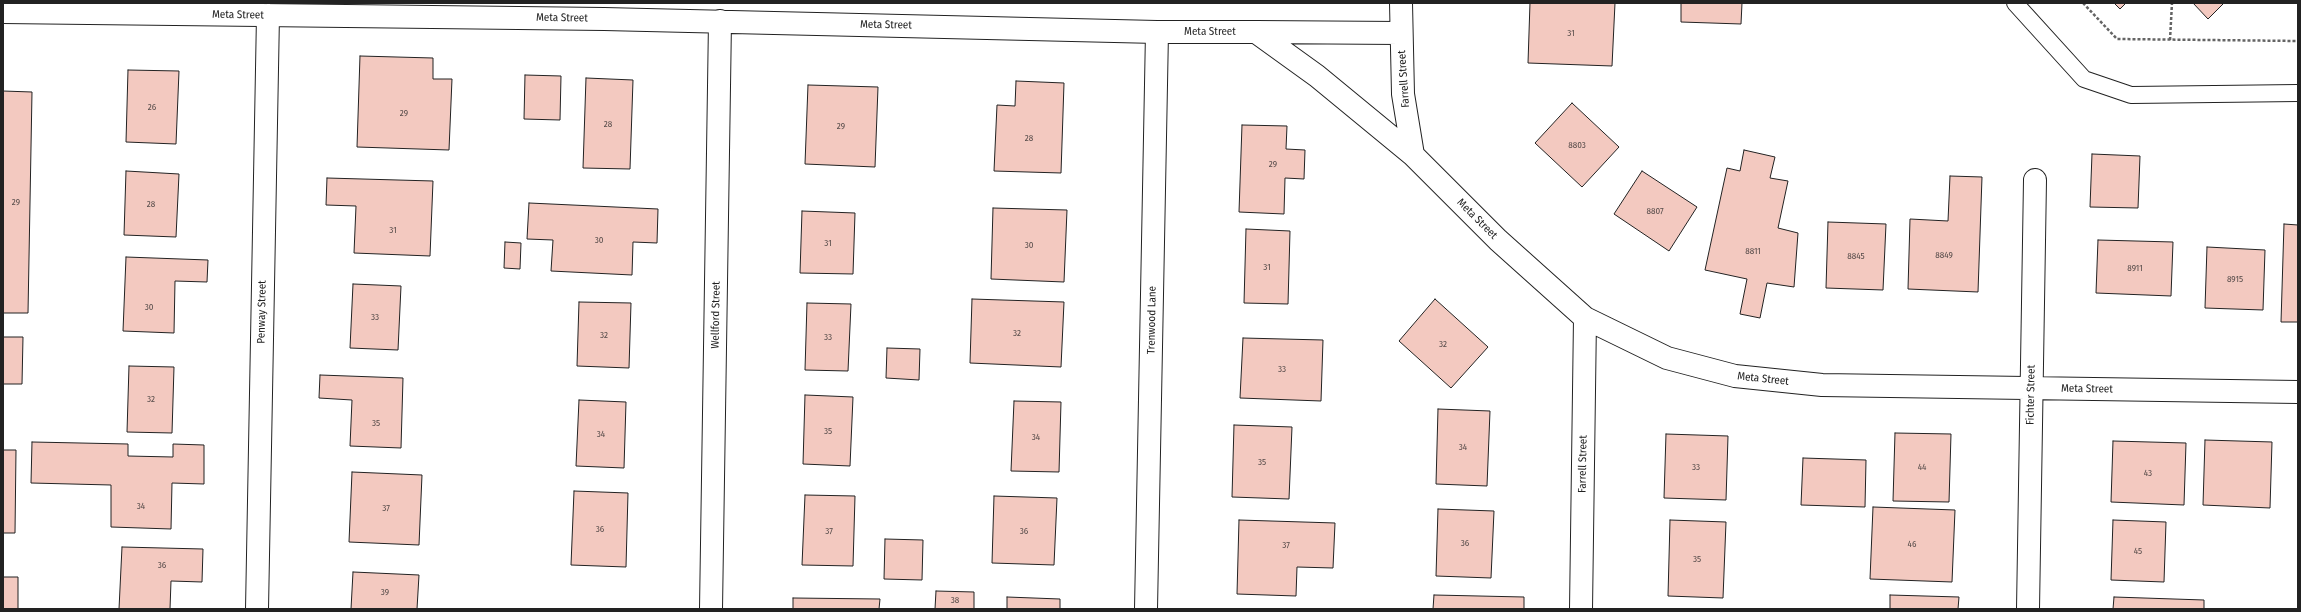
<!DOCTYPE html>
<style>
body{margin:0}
#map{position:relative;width:2301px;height:612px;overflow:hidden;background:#fff;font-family:"Fira Sans Condensed",sans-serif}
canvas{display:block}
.frame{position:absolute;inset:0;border:4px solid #222;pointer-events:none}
</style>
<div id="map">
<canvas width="2301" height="612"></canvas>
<div class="frame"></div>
</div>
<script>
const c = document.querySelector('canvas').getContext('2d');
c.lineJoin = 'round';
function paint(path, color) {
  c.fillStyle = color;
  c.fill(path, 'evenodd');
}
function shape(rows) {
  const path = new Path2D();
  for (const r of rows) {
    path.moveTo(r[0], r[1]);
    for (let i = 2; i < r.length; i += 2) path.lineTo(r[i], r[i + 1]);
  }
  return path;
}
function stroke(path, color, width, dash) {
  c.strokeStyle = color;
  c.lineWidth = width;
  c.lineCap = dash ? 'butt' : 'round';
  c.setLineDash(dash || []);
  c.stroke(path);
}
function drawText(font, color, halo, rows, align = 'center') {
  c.font = font + ' "Fira Sans Condensed",sans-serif';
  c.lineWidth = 3;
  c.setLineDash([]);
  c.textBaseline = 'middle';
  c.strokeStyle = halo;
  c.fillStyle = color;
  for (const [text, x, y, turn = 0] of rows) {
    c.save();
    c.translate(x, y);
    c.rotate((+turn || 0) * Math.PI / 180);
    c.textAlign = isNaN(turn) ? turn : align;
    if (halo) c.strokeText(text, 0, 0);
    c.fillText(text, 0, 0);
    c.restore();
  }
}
const building = shape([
 [1530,3,1615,3,1612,66,1528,63,1530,3],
 [1681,3,1742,3,1741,24,1681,22,1681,3],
 [2114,3,2126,3,2120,9,2114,3],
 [2193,3,2224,3,2208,19,2193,3],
 [360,56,433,58,433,79,452,79,449,150,357,147,360,56],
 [128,70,179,71,176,144,126,142,128,70],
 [525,75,561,76,560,120,524,119,525,75],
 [586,78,633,80,630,169,583,168,586,78],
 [1016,81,1064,83,1061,173,994,171,997,105,1015,106,1016,81],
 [808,85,878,87,875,167,805,164,808,85],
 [3,91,32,92,28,313,3,313,3,91],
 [1572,103,1619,147,1582,187,1535,143,1572,103],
 [1242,125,1287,126,1286,149,1305,150,1304,179,1285,178,1284,214,1239,212,1242,125],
 [1744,150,1775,157,1770,178,1788,181,1778,228,1798,233,1794,287,1767,283,1760,318,1740,314,1747,279,1705,270,1727,168,1740,171,1744,150],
 [2092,154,2140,156,2138,208,2090,207,2092,154],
 [126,171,179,174,176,237,124,235,126,171],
 [1642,171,1697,207,1669,251,1614,214,1642,171],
 [1950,176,1982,177,1978,292,1908,289,1910,219,1948,221,1950,176],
 [327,178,433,181,430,256,354,253,356,206,326,205,327,178],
 [529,203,658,209,657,243,633,242,632,275,551,271,553,240,527,239,529,203],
 [993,208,1067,210,1064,282,991,279,993,208],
 [802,211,855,213,853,274,800,273,802,211],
 [1828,222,1886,224,1883,290,1826,288,1828,222],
 [2284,224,2298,225,2298,322,2281,322,2284,224],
 [1246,229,1290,231,1288,304,1244,303,1246,229],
 [2098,240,2173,242,2171,296,2096,293,2098,240],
 [505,242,521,243,520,269,504,268,505,242],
 [2207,247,2265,250,2263,310,2205,308,2207,247],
 [126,257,208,260,207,282,175,281,174,333,123,331,126,257],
 [353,284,401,286,398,350,350,348,353,284],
 [972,299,1064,302,1061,367,970,363,972,299],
 [1435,299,1488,347,1451,388,1399,341,1435,299],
 [579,302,631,303,629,368,577,366,579,302],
 [807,303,851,304,848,371,805,370,807,303],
 [3,337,23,337,22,384,3,384,3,337],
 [1243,338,1323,340,1321,401,1240,398,1243,338],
 [887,348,920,349,919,380,886,378,887,348],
 [129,366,174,367,172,433,127,432,129,366],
 [320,375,403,378,401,448,350,446,352,400,319,398,320,375],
 [805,395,853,397,850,466,803,464,805,395],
 [579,400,626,402,624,468,576,466,579,400],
 [1014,401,1061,402,1059,472,1011,471,1014,401],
 [1438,409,1490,411,1487,486,1436,484,1438,409],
 [1234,425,1292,427,1289,499,1232,497,1234,425],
 [1895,433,1951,434,1949,502,1893,501,1895,433],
 [1666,434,1728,436,1726,500,1664,498,1666,434],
 [2205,440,2272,442,2270,508,2203,505,2205,440],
 [2113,441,2186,443,2184,505,2111,502,2113,441],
 [32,442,128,444,128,456,173,457,173,444,204,445,204,484,172,483,171,529,111,527,111,485,31,483,32,442],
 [3,450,16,450,15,533,3,533,3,450],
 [1803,458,1866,460,1865,507,1801,505,1803,458],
 [352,472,422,475,419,545,349,542,352,472],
 [574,491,628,493,626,567,571,565,574,491],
 [805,495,855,496,853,566,802,565,805,495],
 [994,496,1057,498,1054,565,992,563,994,496],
 [1873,507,1955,510,1952,582,1870,579,1873,507],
 [1438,509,1494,511,1491,578,1436,576,1438,509],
 [1239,520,1335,523,1333,568,1297,567,1296,596,1237,594,1239,520],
 [1670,520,1726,522,1723,598,1668,596,1670,520],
 [2113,520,2166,522,2164,582,2111,580,2113,520],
 [885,539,923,540,922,580,884,579,885,539],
 [122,547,203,549,202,582,171,581,170,609,119,609,122,547],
 [353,572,419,575,417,609,351,609,353,572],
 [3,577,18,577,18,609,3,609,3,577],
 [936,591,974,592,974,609,935,609,936,591],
 [1434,595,1524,597,1524,609,1433,609,1434,595],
 [1890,595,1959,597,1958,609,1890,609,1890,595],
 [1007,597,1060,599,1060,609,1007,609,1007,597],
 [2114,597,2204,600,2204,609,2113,609,2114,597],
 [793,598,880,599,879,609,793,609,793,598]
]);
paint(building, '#f3c9c0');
stroke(building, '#222', 1);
const lane = shape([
 [2015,3,2084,79,2131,95,2298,93]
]);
const street = shape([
 [1401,3,1403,94,1413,155],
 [3,12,604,19,1157,32,1256,32,1317,76,1413,155,1498,240,1585,318,1667,358,1735,376,1822,385,2298,392],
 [1256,32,1400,33],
 [257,609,268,15],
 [711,609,720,21],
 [1146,609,1157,32],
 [1581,609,1585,318],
 [2028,609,2035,180]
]);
stroke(lane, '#222', 18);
stroke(street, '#222', 24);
stroke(shape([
 [2083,3,2117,39,2298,41],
 [2170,40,2172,3]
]), '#646464', 2.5, [3, 2]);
stroke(lane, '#fff', 16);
stroke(street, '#fff', 22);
drawText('9px', '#564c4a', null, [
 ["31",1571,33],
 ["26",152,107],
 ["29",404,113],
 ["28",608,124],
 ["29",841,126],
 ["28",1029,138],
 ["8803",1577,145],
 ["29",1273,164],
 ["29",16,202],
 ["28",151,204],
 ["8807",1655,211],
 ["31",393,230],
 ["30",599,240],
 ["31",828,243],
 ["30",1029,245],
 ["8811",1753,251],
 ["8849",1944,255],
 ["8845",1856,256],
 ["31",1267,267],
 ["8911",2135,268],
 ["8915",2235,279],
 ["30",149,307],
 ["33",375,317],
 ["32",1017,333],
 ["32",604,335],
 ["33",828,337],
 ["32",1443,344],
 ["33",1282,369],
 ["32",151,399],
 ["35",376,423],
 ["35",828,431],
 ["34",601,434],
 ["34",1036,437],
 ["34",1463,447],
 ["35",1262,462],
 ["33",1696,467],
 ["44",1922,467],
 ["43",2148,473],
 ["34",141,506],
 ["37",386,508],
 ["36",600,529],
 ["37",829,531],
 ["36",1024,531],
 ["36",1465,543],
 ["46",1912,544],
 ["37",1286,545],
 ["45",2138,551],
 ["35",1697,559],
 ["36",162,565],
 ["39",385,592],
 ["38",955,600]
]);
drawText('11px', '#222', '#fff', [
 ["Meta Street",238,15,1],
 ["Meta Street",562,18,1],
 ["Meta Street",886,25,1],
 ["Meta Street",1210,32],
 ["Farrell Street",1404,79,-94],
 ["Meta Street",1477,219,45],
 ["Penway Street",262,312,-89],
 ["Wellford Street",716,315,-89],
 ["Trenwood Lane",1152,320,-89],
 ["Meta Street",1763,379,6],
 ["Meta Street",2087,389,1],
 ["Fichter Street",2031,395,-89],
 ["Farrell Street",1583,464,-89]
]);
</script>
